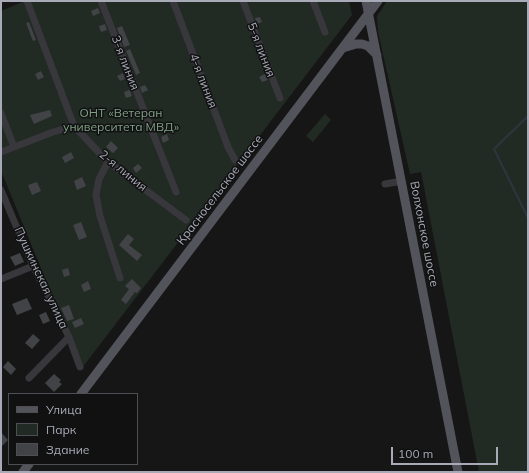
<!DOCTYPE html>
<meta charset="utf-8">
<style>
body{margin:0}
#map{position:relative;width:529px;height:473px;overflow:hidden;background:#161617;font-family:Mulish,sans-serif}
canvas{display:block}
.frame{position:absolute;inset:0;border:2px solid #a8abb7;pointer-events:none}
.legend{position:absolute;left:8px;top:393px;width:130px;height:72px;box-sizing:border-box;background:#111112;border:1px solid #4d4f54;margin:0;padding:5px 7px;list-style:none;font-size:12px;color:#a8abb7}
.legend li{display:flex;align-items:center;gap:8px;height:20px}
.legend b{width:20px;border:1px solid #4d4f54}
.scale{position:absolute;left:391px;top:447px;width:107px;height:18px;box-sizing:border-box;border:2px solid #a8abb7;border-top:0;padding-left:5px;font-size:12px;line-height:14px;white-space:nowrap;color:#a8abb7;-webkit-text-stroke:3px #111112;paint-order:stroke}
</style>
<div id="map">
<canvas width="529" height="473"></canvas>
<div class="frame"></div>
<ul class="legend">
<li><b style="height:5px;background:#53545b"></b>Улица</li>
<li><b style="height:11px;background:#222a24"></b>Парк</li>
<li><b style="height:11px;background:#424347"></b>Здание</li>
</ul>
<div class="scale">100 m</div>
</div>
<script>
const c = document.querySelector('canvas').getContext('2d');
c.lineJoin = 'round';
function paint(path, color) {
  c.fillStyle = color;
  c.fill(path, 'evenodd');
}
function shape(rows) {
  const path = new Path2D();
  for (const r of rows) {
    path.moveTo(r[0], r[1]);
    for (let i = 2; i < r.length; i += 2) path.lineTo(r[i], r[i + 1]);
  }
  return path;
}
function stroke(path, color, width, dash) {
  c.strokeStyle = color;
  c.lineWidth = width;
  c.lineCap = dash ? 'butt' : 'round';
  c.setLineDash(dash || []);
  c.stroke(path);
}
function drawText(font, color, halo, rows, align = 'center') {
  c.font = font + ' Mulish,sans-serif';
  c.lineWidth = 3;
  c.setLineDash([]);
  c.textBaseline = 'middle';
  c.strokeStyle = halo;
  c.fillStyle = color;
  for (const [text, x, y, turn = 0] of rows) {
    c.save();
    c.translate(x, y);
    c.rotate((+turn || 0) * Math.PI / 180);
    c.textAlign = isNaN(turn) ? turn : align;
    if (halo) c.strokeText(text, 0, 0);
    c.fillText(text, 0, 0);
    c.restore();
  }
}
paint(shape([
 [25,1,349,1,352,15,82,368,1,171,1,11],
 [387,1,528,1,528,472,479,472,421,172,410,174,378,32,377,16],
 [325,114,331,120,313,142,306,136]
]), '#222a24');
stroke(shape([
 [391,1,392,1],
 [528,116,494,149,528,218]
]), '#2e353d', 2);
paint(shape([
 [98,8,100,13,93,16,91,11],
 [260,17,262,22,257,24,255,18],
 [29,22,36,40,33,41,26,23],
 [105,24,107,30,101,32,99,26],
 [122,26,130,45,124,47,117,28],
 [130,49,140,73,136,75,126,51],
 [41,71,44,77,38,80,35,74],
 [123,73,125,79,120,81,117,76],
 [265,74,268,80,262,82,259,77],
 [145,85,148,90,142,93,140,87],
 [130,90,132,96,126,98,124,92],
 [50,110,52,116,34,124,30,115],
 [167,134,169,140,163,143,161,137],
 [111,141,118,148,113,153,106,147],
 [71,152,74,158,65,163,62,157],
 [138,164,142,168,136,173,133,168],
 [82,177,86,186,77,190,74,181],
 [37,182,41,191,32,195,28,185],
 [81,222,87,237,79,240,73,225],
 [128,234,134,239,129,245,142,255,137,261,119,245],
 [20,253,24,262,15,266,10,257],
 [68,268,70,275,64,277,62,270],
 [132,279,141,288,137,293,135,292,126,304,121,300,129,289,125,286],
 [88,281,91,289,84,292,81,285],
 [27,298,32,309,17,315,12,304],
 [69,305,74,319,67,321,61,308],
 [46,312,50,321,43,324,39,315],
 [81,318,84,324,75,328,72,322],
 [33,334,40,340,32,349,25,343],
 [8,361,16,369,11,375,3,367],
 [54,374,61,380,59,382,62,384,54,392,45,383],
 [1,432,8,440,1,447]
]), '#424347');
stroke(shape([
 [27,1,74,126,108,162,186,220],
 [101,1,176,192],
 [173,1,228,147,235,160],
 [243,1,280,98],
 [313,1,325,32],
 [1,113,14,147],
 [1,152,53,132,74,126],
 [108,162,99,179,96,195,100,216,120,278],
 [385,184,402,181],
 [1,190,33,266,69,337,80,367],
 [1,279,33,266],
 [29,378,69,337]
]), '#37373c', 7);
stroke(shape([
 [366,1,458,472],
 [343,48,356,44,362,44,368,46,377,55],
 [81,394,378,1],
 [23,472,29,464]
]), '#53545b', 9);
drawText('12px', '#a8abb7', '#111112', [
 ["5-я линия",261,50,69],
 ["3-я линия",125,63,69],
 ["4-я линия",203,81,69],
 ["2-я линия",123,171,39],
 ["Красносельское шоссе",220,190,-53],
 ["Волхонское шоссе",424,234,79],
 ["Пушкинская улица",41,278,65]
]);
drawText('12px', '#80a186', '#111112', [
 ["ОНТ «Ветеран",121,113],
 ["университета МВД»",121,127]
]);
</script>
